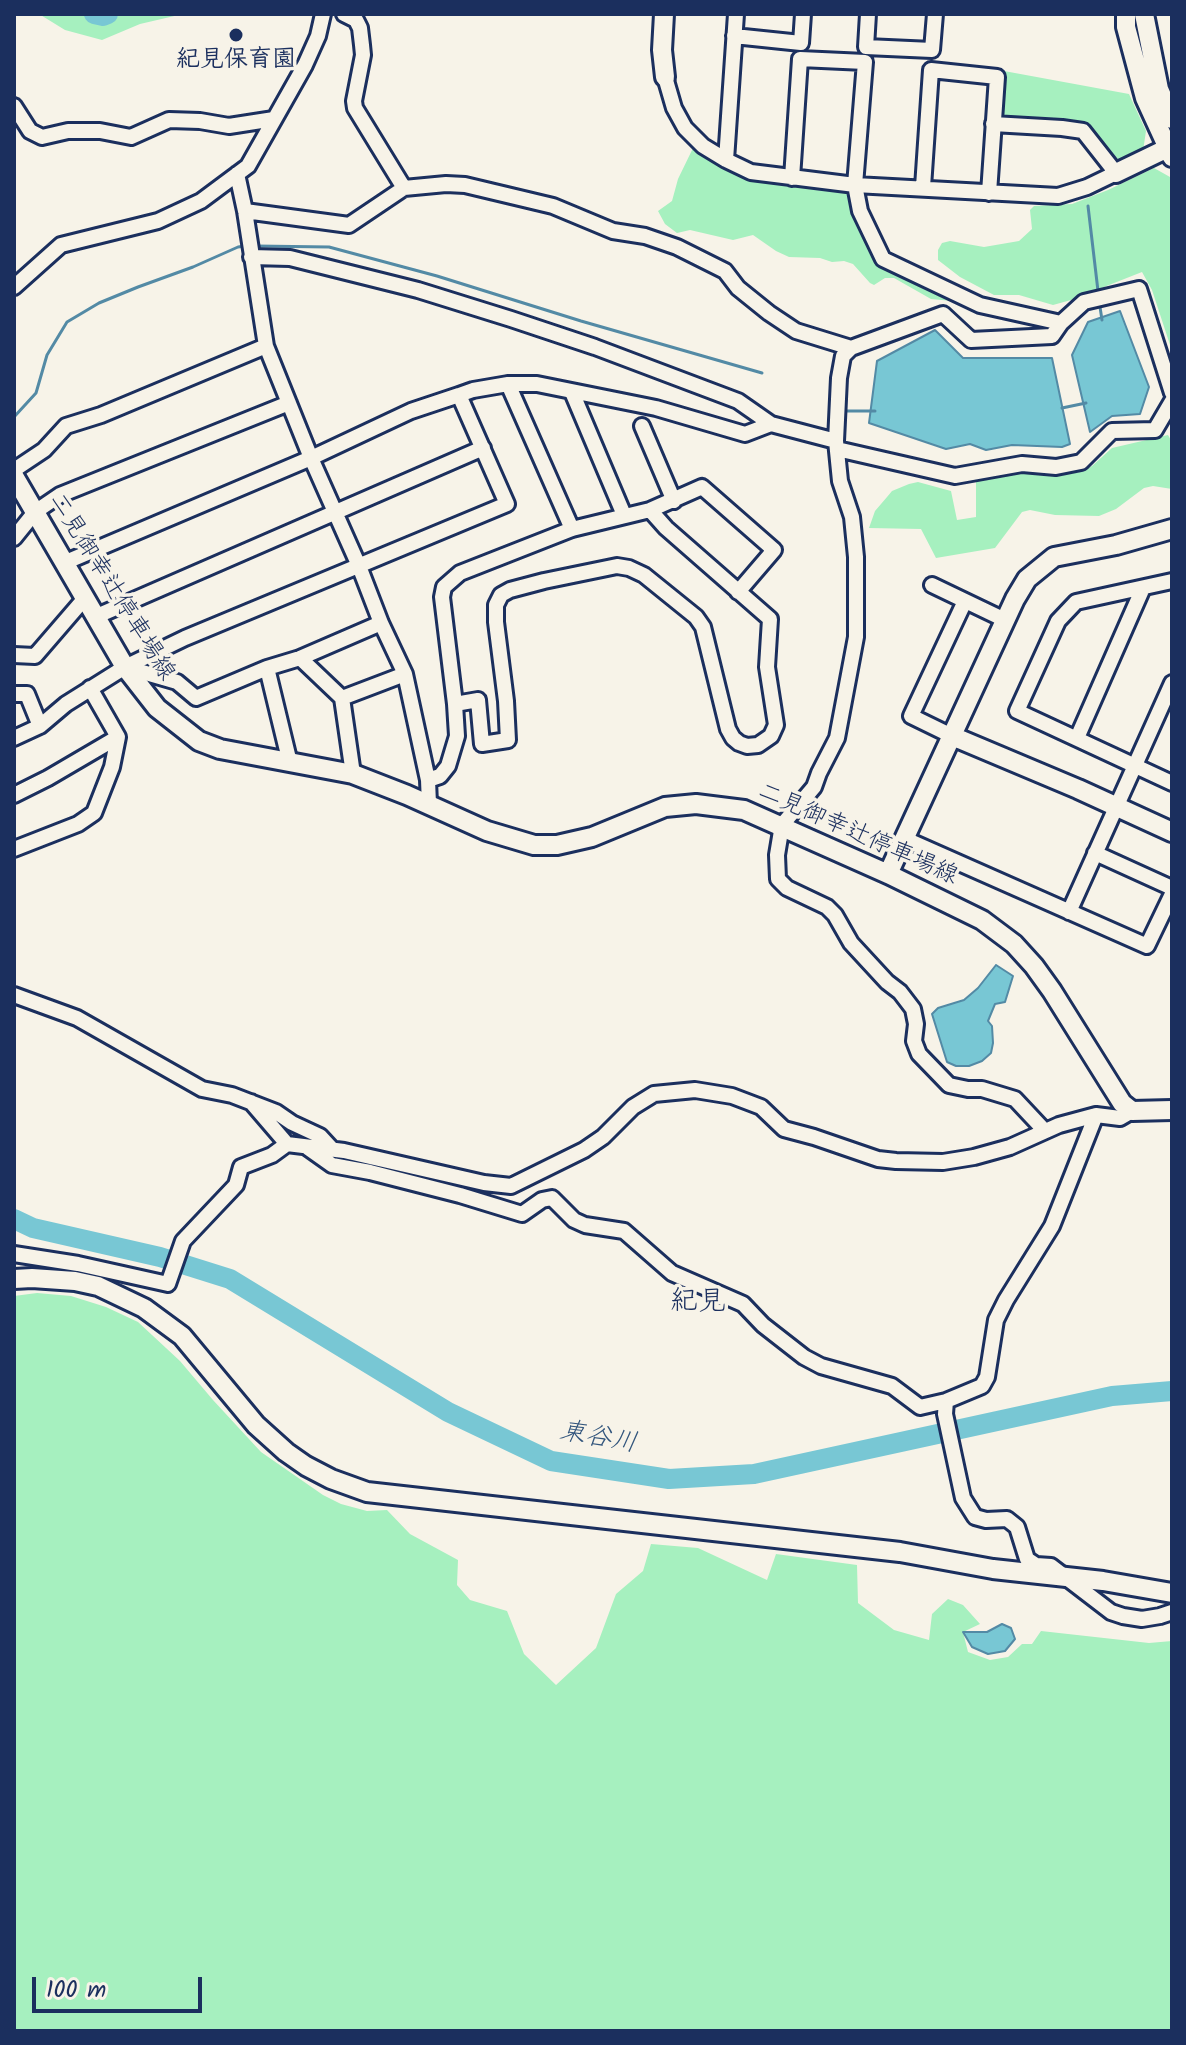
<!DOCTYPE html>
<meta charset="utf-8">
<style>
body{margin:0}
#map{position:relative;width:1186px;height:2045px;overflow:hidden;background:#f7f3e8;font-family:Kalam,sans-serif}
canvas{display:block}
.frame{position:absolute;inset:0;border:16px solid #1b2f5e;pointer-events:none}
.scale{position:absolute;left:32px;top:1977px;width:170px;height:36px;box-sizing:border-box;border:4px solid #1b2f5e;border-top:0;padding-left:10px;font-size:24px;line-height:28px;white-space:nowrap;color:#1b2f5e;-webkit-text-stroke:6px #f7f3e8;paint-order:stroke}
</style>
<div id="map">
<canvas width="1186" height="2045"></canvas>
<div class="frame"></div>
<div class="scale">100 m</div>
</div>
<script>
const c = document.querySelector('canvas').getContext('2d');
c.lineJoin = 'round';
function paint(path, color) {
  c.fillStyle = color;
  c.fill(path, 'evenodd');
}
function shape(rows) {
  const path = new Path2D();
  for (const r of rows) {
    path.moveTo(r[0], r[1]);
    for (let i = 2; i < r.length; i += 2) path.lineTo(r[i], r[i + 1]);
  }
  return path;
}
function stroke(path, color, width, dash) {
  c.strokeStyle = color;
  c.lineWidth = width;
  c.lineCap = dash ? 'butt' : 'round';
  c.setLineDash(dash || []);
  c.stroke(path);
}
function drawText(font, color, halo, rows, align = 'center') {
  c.font = font + ' Kalam,"Klee One",sans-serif';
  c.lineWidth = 7;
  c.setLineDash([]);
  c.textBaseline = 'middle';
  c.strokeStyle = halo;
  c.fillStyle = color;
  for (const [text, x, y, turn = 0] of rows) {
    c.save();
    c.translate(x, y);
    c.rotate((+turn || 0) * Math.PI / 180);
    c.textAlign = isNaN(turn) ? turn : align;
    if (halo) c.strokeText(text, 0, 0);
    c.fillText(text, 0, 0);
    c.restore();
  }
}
paint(shape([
 [39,14,183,14,140,24,102,40,65,30],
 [1004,71,1129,94,1146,131,1143,151,1120,162,1086,122,1003,116],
 [694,146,699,153,728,170,762,181,847,190,862,218,879,261,963,302,931,299,894,278,885,278,874,285,870,283,853,264,844,261,832,262,820,258,789,257,776,251,753,235,733,240,690,230,677,233,665,224,658,211,672,201,678,179],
 [1154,168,1170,177,1172,180,1172,351,1152,290,1142,272,1071,300,1053,305,1019,295,994,295,960,277,938,260,938,250,942,243,950,241,984,247,1019,241,1032,229,1030,210,1034,206,1072,204,1108,190],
 [1168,435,1172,442,1172,489,1153,486,1144,488,1116,509,1099,516,1055,515,1030,510,1022,512,995,548,936,558,921,529,869,528,875,511,887,497,892,491,909,484,918,482,951,491,957,520,976,517,976,480,1012,473,1077,473,1092,466,1112,448],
 [37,1293,71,1296,106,1307,138,1322,180,1361,213,1400,261,1452,323,1495,341,1504,367,1511,387,1510,410,1534,458,1560,457,1585,470,1600,507,1611,524,1654,556,1685,596,1648,616,1594,643,1571,651,1544,698,1548,767,1580,776,1554,857,1565,858,1603,894,1630,929,1640,932,1614,948,1599,963,1605,980,1624,963,1632,968,1652,990,1660,1008,1657,1022,1644,1032,1644,1041,1631,1149,1643,1172,1641,1172,2031,14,2031,14,1296]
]), '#a6f0bf');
const water = shape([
 [1120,311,1149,387,1140,414,1112,416,1090,432,1072,355,1088,322,1120,311],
 [935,330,963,358,1052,358,1070,444,1062,447,1012,445,986,450,970,444,946,449,869,423,877,361,935,330],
 [996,965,1013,976,1005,1002,995,1004,988,1021,992,1026,993,1043,991,1053,982,1061,969,1066,956,1066,947,1062,932,1014,938,1008,964,1000,978,988,996,965],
 [1002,1624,1011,1628,1015,1639,1005,1651,988,1654,972,1647,963,1632,987,1632,1002,1624]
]);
paint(water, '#78c7d4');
stroke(water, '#538aa5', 2);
stroke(shape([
 [1088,206,1098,291],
 [256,246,329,247,437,276,581,321,762,373],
 [1100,307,1102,320],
 [1062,408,1086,403],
 [846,411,875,411],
 [14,417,36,393,47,355,67,322,99,303,138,287,193,267,238,247,245,246]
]), '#538aa5', 3);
stroke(shape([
 [94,14,103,16,108,14],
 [14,1219,33,1228,160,1257,230,1279,448,1412,551,1461,669,1479,754,1474,1112,1396,1172,1391]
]), '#78c7d4', 20);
const street = shape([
 [344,14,356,20,360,28,362,45,363,55,354,101,355,108,404,188],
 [868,14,866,47,932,50,935,14],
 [734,36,801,43,803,14],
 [665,77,674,108,685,128,703,146,726,160,751,172,855,185,1058,196,1087,187,1116,173,1083,131,1062,128,993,124],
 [14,106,30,131,42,137,68,131,100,131,131,137,169,120,200,121,229,126,274,119],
 [726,160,736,14],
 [237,174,245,211,266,346,311,458,359,566,381,623,405,674,428,780,429,804],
 [792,178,800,59,865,62,855,185,860,211,883,259,980,305,1061,323],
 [923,187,931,70,997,77,989,193],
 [245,211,349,225,404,188,446,184,465,185,553,206,613,231,645,236,677,247,725,271,738,288,769,313,796,331,851,348],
 [251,257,290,258,418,290,511,319,595,347,738,401,771,424,836,441],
 [14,287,61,245,158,221,201,201,248,166,305,65,318,36,323,14],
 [508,384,572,529],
 [572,392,624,515],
 [459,395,473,390,508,384,537,384,656,408,745,434,771,424],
 [642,426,674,501],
 [837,449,955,476,1022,464,1056,467,1081,462,1112,431,1155,430,1172,401],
 [14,470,44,450,66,426,101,415,266,346],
 [14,538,35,512,60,495,289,403],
 [1172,581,1076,602,1058,621,1017,711,1172,783],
 [932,585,1005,620],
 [97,616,483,448],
 [14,655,35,656,85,598],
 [300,658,342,698,353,774],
 [125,667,177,682,196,698,267,668,300,658,381,623],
 [267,668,290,763],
 [14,694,27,694,40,726],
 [342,698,405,674],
 [455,704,478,700,482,744,508,740,506,701,496,622,496,605,501,595,510,590,544,581,617,566,629,568,644,575,696,617,703,627,728,729,733,738,739,743,747,746,758,745,771,736,776,725,767,667,770,619,666,528,650,510],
 [952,736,911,716,965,601],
 [14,738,40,726,66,704,125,667,185,638,507,504,459,395,411,411,311,458,66,562],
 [1077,738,1143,588],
 [428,780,440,776,448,766,457,736,455,704,442,597,444,587,460,573,572,529,650,510,702,487,774,550,738,592],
 [14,795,48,778,118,737],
 [905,839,1147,946,1172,894],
 [14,849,78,824,94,813,112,767,118,737,90,688],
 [1095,853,1172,888],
 [1069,912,1172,683],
 [14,995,77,1018,202,1089,232,1095,276,1112,292,1123,320,1136,332,1149],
 [251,1102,287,1144],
 [1045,1131,1015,1099,982,1089,968,1089,949,1085,919,1054,914,1041,916,1024,913,1009,900,992,887,982,851,943,835,915,827,907,787,888,778,879,777,855,782,825,814,787,819,773,837,738,856,637,856,557,852,517,840,481,836,441,839,378,843,356,851,348,943,314,971,340,1052,336,1061,323,1084,302,1139,289,1172,393],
 [308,1148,332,1165,370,1172,460,1195,522,1214,542,1200,552,1198,574,1220,585,1225,624,1231,672,1273,743,1304,763,1325,804,1357,821,1366,892,1386,920,1407,946,1401,982,1386,987,1377,996,1320,1006,1300,1052,1226,1096,1115],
 [14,1254,78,1264,168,1284,183,1241,236,1185,241,1167,272,1155,287,1144,344,1151,484,1183,511,1186,584,1150,603,1137,633,1107,654,1094,695,1090,732,1096,761,1107,784,1129,814,1137,878,1159,896,1161,943,1162,974,1157,1010,1147,1059,1125,1096,1115,1120,1118,1132,1111],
 [946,1401,945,1414,963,1498,975,1517,986,1520,1007,1519,1017,1527,1027,1559,1036,1565,1051,1566,1111,1612,1123,1616,1142,1619,1160,1616,1172,1612]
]);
const secondary = shape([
 [664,14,662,50,665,77],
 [1126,14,1126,27,1145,98,1172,157],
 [1144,14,1159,89,1172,119],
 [1116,173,1172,146],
 [14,476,125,667,157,708,199,741,220,749,353,774,407,795,487,831,534,845,557,845,592,837,665,807,696,804,744,810,888,874,982,920,1014,944,1034,966,1052,991,1122,1103,1132,1111,1172,1110],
 [952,736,1078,789,1172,832],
 [888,874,1015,599,1027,579,1054,557,1116,545,1172,529],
 [14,1279,32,1278,75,1281,98,1286,144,1308,182,1336,256,1425,286,1452,306,1466,331,1479,367,1492,900,1552,993,1569,1103,1581,1172,1593]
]);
stroke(street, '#1b2f5e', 20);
stroke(secondary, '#1b2f5e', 24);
stroke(street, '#f7f3e8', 14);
stroke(secondary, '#f7f3e8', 18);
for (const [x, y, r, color] of [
 [236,35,8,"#1b2f5e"]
]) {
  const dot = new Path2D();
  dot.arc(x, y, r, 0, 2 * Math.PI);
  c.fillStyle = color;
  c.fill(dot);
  stroke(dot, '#f7f3e8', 3);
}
drawText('bold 24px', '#1b2f5e', '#f7f3e8', [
 ["紀見保育園",236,62]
]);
drawText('24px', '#1b2f5e', '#f7f3e8', [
 ["二見御幸辻停車場線",110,588,58],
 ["二見御幸辻停車場線",857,836,24]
]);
drawText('italic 26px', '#32557c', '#f7f3e8', [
 ["東谷川",598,1440,10]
]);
drawText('28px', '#1b2f5e', '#f7f3e8', [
 ["紀見",698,1304]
]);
</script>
